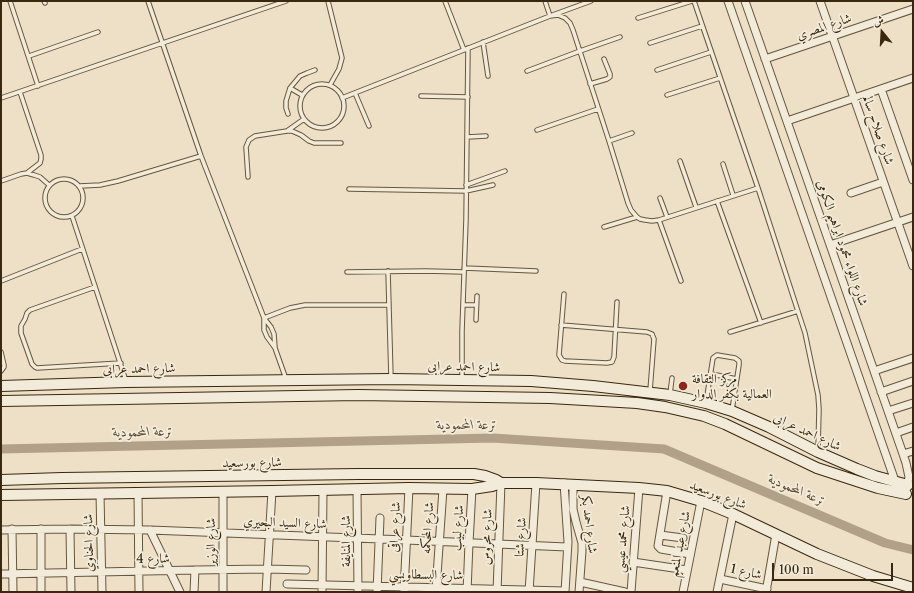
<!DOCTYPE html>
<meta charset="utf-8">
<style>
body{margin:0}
#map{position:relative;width:914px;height:593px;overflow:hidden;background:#ede0c6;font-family:"Libre Caslon Text",Amiri,serif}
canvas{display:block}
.frame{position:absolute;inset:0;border:2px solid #39280f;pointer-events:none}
.north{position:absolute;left:862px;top:12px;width:40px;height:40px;-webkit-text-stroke:3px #f3ebda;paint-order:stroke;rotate:342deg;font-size:11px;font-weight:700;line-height:16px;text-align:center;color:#39280f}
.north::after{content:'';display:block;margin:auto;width:14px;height:18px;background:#39280f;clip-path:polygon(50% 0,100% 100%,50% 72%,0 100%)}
.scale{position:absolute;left:772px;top:563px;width:121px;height:18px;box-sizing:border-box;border:2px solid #39280f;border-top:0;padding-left:5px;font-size:12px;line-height:14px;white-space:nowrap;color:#39280f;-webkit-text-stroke:3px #f3ebda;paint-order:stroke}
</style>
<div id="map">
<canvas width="914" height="593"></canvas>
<div class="frame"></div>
<div class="north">ش</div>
<div class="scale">100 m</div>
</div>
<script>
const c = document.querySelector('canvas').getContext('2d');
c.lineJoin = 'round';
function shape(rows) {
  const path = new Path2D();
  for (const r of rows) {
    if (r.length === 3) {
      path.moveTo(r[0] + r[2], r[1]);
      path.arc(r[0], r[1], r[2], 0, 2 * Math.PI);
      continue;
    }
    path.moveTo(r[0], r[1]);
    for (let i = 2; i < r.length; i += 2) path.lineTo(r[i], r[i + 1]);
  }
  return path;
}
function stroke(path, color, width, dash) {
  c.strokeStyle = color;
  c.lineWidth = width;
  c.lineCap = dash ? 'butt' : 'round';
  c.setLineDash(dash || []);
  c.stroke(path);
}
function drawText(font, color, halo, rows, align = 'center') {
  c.font = font + ' "Libre Caslon Text",Amiri,serif';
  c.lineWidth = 3.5;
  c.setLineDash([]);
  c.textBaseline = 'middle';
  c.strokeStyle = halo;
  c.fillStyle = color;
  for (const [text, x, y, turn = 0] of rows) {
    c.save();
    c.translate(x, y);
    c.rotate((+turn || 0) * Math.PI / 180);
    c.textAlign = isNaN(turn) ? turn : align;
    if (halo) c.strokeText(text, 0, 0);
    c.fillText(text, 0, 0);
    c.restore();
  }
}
stroke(shape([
 [1,449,493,438,664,449,885,543,913,550]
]), '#b0a188', 9);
const lane = shape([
 [10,1,38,86],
 [44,1,45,3],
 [148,1,201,156,264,318,271,327,274,334,275,348,286,379],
 [328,1,342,58,339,69,330,85],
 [445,1,464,50],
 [545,1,550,16,591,1],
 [694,1,758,188,805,333,818,395,819,409,818,450],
 [638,18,692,1],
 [483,42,488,76],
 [650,43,702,26],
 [29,56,98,32],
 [657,70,711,52],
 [527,71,580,51,620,37],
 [590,84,607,79,610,77,610,74,604,59],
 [322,106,22],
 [290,88,302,95],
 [20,92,41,155,41,159,40,163,27,173],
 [355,93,369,126],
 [667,95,720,78],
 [421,96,468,97],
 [1,98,286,1],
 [342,98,550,16,558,15,565,18,570,23,573,30,609,141,628,203,631,210,637,217,640,219,645,220,652,221,659,220,758,188],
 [288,114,286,108,286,101,290,88,300,76,307,73,315,70],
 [537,130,598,109],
 [287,131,304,119],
 [467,137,486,136],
 [609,141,632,133],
 [680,161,696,207],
 [723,164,733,195],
 [248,177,246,147,249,140,255,136,287,131,292,131,301,135,309,141,314,143,341,143],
 [64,198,19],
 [1,181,21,174,27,173,34,175,40,177,49,185],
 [466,185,505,171],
 [80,186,100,185,118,181,201,156],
 [349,189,466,191,493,185],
 [660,198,667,217],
 [717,201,761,323],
 [72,216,126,381],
 [659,220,681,281],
 [604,227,637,217],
 [464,268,536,271],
 [388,271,391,378],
 [347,272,426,271,464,272],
 [1,281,82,249],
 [95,287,30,310,27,313,25,319,21,326,21,333,32,364,35,367,37,368,121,363],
 [564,294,559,355,562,360,565,361,607,363,612,362,614,357,617,302],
 [463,305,476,305],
 [264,318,290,308,305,305,389,305],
 [264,318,264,330,267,337,275,348],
 [476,320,477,296],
 [561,325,647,332,652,334,654,339,650,391],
 [730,332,798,311],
 [1,352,4,365,4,367,1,371],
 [711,374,737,379],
 [462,379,462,331,466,220,468,48],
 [670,394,672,378],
 [706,402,713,358,717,355,735,358,739,361,739,365,732,410]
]);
const street = shape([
 [728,1,895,481],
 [745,1,903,454,906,463,909,477,907,488],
 [820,1,913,266],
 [765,59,913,9],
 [881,89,913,180],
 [787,121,913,78],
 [851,193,883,182],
 [830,245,913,217],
 [874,371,913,358],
 [881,392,913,381],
 [888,411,913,403],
 [896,433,913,427],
 [903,454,913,451],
 [564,483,568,542,565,592],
 [573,484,573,509,576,522,582,543,582,551,579,592],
 [357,489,358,592],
 [667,491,658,546,661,549,690,554],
 [100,493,102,592],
 [138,493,139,592],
 [12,529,13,592],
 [41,529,41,592],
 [70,529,71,592],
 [1,530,70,529,150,530,406,540,567,547],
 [150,530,180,592],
 [660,535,683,538],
 [633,562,687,570],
 [1,574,195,570,267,569,306,570],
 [720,579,767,589],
 [580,582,625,592],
 [287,584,565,591],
 [436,590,443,489],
 [194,592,195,570],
 [223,592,223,492],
 [266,592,272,491],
 [322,592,323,490],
 [377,592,380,518],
 [404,592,409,488],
 [467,592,469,543,472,489],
 [497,592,501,483],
 [529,592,536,483],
 [631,592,639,488],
 [683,592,701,501],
 [717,592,733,514],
 [766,592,776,534]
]);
const secondary = shape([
 [1,386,126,382,391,379,531,381,593,386,670,395,706,403,732,411,769,427,818,452,857,469,875,476,908,485],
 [1,401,358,395,550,398,637,403,665,407,704,416,725,424,817,468,878,488,906,494],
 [1,480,62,478,358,474,474,474,485,476,496,480,501,483],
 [1,495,272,491,409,488,472,489,492,486,501,483,536,483,639,488,667,491,701,501,733,514,817,554,873,576,913,588]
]);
stroke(lane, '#66563d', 5.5);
stroke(street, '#66563d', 9);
stroke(secondary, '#39280f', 12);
stroke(lane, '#f3ebda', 3.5);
stroke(street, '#f3ebda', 7);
stroke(secondary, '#f3ebda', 10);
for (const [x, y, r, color] of [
 [683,386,5,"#8f2418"]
]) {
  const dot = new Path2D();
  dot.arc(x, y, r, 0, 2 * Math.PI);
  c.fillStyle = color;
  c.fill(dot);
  stroke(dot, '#f3ebda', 1.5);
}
drawText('13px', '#39280f', '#f3ebda', [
 ["شارع المصري",824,27,-19],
 ["شارع صلاح سالم",878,130,71],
 ["شارع اللواء محمود ابراهيم الكومى",842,243,71],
 ["شارع احمد عرابى",464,367,1],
 ["شارع احمد عرابى",139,369,-1],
 ["شارع احمد عرابى",807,432,25],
 ["شارع بورسعيد",252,463,-1],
 ["شارع بورسعيد",718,495,21],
 ["شارع السيد البحيري",285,523,2],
 ["شارع احمد بكر",589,524,83],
 ["شارع عراقى",395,527,-87],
 ["شارع المحكمه",428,528,-86],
 ["شارع لبيب",458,528,-86],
 ["شارع محروس",487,537,-88],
 ["شارع شتا",521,537,-86],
 ["شارع محمد عيسي",623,539,-85],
 ["شارع المنايفة",346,541,-90],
 ["شارع الوزير",211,542,-90],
 ["شارع الحناوي",89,543,-91],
 ["شارع عبد المنعم",680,544,-79],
 ["شارع 4",153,559,-1],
 ["شارع 1",746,572,12],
 ["شارع البسطاويسي",426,575,1]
]);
drawText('13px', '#39280f', '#f3ebda', [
 ["مركز الثقافة",692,379],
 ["العمالية بكفر الدوار",692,394]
], 'left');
drawText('italic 14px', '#5d4c33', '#f3ebda', [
 ["ترعة المحمودية",467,425],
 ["ترعة المحمودية",143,432,-1],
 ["ترعة المحمودية",797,490,23]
]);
</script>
